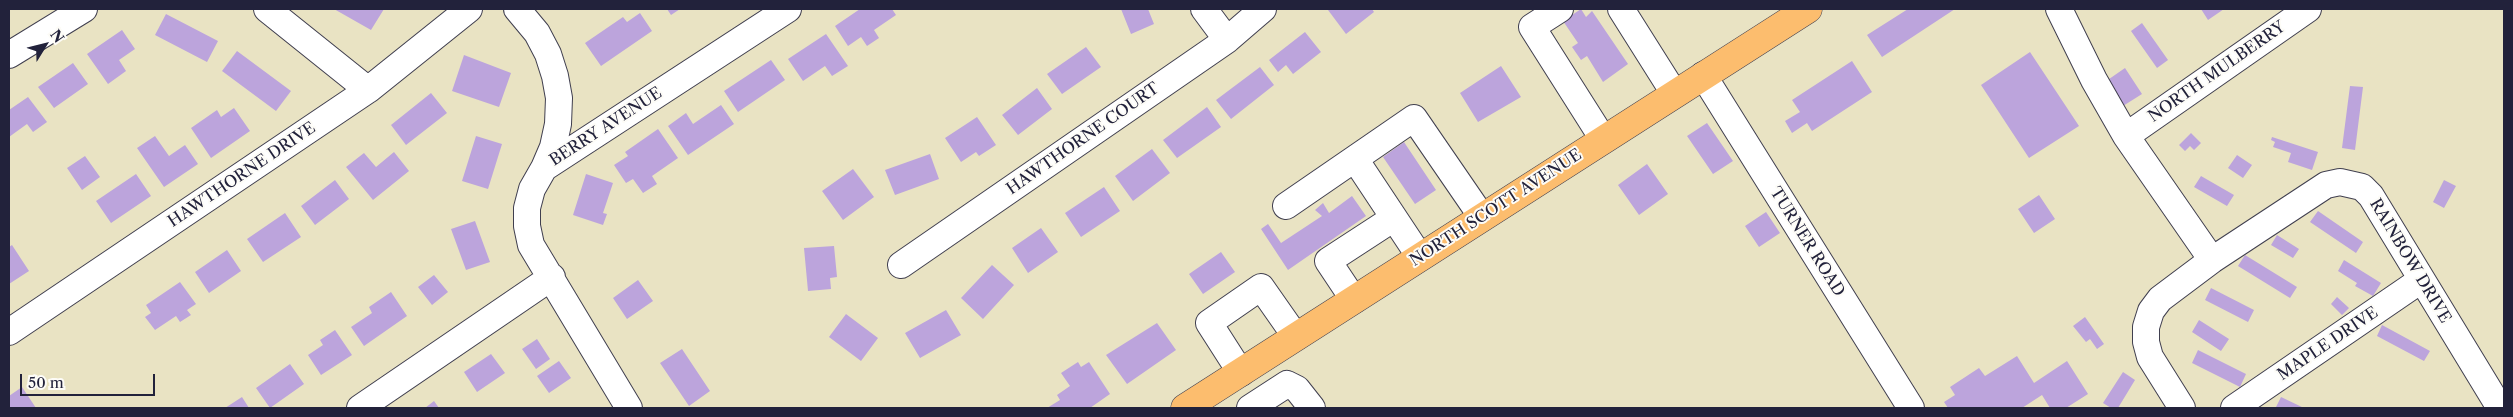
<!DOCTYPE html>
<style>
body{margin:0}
#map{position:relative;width:2513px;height:417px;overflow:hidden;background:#e9e3c3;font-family:"Libre Caslon Text",serif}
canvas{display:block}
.frame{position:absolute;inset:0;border:10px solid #22223b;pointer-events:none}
.north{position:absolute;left:20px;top:20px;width:50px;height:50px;-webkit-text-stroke:4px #fdfcf7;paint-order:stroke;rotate:54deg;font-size:14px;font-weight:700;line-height:20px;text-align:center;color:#22223b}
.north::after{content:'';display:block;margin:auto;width:18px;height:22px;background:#22223b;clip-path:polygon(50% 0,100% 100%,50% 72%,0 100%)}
.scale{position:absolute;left:20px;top:374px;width:135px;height:22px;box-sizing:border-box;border:2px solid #22223b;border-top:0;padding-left:6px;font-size:15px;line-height:18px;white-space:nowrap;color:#22223b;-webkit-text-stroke:4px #fdfcf7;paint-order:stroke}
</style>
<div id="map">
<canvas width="2513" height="417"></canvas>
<div class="frame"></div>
<div class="north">N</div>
<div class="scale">50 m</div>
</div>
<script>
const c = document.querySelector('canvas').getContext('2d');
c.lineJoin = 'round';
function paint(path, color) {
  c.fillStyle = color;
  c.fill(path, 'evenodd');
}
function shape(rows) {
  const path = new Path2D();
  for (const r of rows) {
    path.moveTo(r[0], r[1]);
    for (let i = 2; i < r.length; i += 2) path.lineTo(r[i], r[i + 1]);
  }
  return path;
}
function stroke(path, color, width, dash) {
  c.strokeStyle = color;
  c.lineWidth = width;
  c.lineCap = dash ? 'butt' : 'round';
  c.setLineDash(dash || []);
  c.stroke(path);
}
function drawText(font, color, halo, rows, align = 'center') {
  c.font = font + ' "Libre Caslon Text",serif';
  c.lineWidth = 4;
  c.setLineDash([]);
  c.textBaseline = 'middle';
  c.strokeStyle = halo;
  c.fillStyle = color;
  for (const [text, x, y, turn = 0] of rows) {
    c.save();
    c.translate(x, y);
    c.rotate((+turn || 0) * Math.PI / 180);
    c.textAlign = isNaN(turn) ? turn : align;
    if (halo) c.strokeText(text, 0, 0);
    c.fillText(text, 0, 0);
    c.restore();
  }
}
paint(shape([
 [334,9,384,9,371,30],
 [667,9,680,9,671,15],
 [860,9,892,9,896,15,874,30,879,38,867,46,861,37,848,46,835,26],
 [1121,9,1148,9,1154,24,1131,34],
 [1330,9,1372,9,1374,12,1346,34,1328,10],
 [1581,9,1586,17,1592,11,1628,64,1603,82,1587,56,1581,60,1572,47,1578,43,1563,21],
 [1908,9,1955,9,1882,57,1867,35],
 [2201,9,2224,9,2208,20],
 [640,13,652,31,601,66,585,43,623,17,627,22],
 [166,14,218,41,207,62,155,35],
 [2142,23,2168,60,2157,68,2131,31],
 [122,30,135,49,119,60,126,71,108,84,87,54],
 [1305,32,1321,52,1293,74,1286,65,1278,72,1269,60],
 [826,34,848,66,832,76,825,66,803,81,788,59],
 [1086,47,1101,67,1062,94,1047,74],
 [237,51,291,91,276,111,222,71],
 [2030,52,2079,126,2029,158,1981,85],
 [464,55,511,73,499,107,452,91],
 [771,60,785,80,738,112,724,91],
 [1852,61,1872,92,1812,131,1807,123,1792,133,1785,121,1800,112,1792,100],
 [73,63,88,84,54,108,38,87],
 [1501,66,1521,97,1478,122,1460,93],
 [1260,67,1274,85,1231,119,1216,100],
 [2125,68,2142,94,2123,106,2099,86],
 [2350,86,2363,87,2355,150,2342,148],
 [1037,88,1052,109,1018,135,1002,115],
 [431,93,447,113,406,145,391,125],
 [28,97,47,122,33,132,27,124,9,137,9,110],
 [721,105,734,124,688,155,668,126,686,113,693,124],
 [1207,107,1221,127,1177,158,1163,140],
 [234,108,250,131,211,158,191,128,217,110,221,117],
 [977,117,996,145,979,156,976,152,961,162,945,138],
 [1707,123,1733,161,1713,174,1687,136],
 [658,129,678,158,652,176,657,184,643,193,633,179,626,183,614,165,628,156,625,152],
 [2191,133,2201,143,2194,150,2190,146,2185,151,2179,145],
 [155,136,169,156,185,145,198,164,164,187,137,148],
 [476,136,502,144,488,189,462,181],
 [2272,137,2318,152,2312,170,2288,162,2291,153,2273,147,2275,142,2271,140],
 [1404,142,1436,190,1415,204,1383,157],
 [1152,149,1170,173,1133,201,1115,176],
 [394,152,409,171,373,200,346,167,364,153,376,167],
 [930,154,939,179,895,195,885,170],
 [2237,155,2252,165,2243,178,2228,168],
 [85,156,100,177,82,190,67,168],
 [1647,164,1668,194,1639,215,1618,185],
 [853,169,874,197,843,220,822,191],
 [136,174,151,196,111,223,96,201],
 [586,174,613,183,603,213,607,214,603,225,573,215],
 [2201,176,2234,195,2227,206,2194,187],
 [335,180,349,199,315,225,301,206],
 [2444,180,2456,186,2444,208,2433,202],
 [1104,187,1120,211,1081,237,1065,213],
 [2039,195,2055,219,2034,233,2018,209],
 [1352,196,1366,216,1288,270,1261,229,1268,224,1281,243,1322,216,1315,210,1323,203,1329,213],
 [2318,211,2363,242,2356,253,2310,222],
 [1766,212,1780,233,1759,247,1745,226],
 [285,213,301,237,263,262,247,239],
 [475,221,490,262,466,270,451,229],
 [1041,228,1058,252,1028,273,1012,248],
 [2277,235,2299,249,2293,258,2271,245],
 [12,245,29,271,9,284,9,247],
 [834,246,837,277,830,278,831,289,808,291,804,248],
 [227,250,241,271,209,293,195,272],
 [1221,252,1235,272,1203,294,1189,274],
 [2245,255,2297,287,2290,298,2238,266],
 [2344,260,2381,283,2373,296,2355,286,2357,283,2338,271],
 [992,265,1014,285,983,319,961,298],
 [434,275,448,292,432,305,418,287],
 [638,280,653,301,627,319,613,298],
 [180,282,196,304,187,310,191,315,180,322,176,316,155,330,145,317,151,313,146,305],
 [2211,288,2254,310,2248,322,2205,300],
 [391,292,407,316,364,346,351,327,372,313,369,307],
 [2337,297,2349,308,2342,315,2331,304],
 [946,310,961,335,920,358,905,333],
 [846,314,878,338,861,361,829,337],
 [2085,317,2104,344,2097,349,2090,339,2086,342,2073,326],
 [2199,320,2229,339,2221,351,2192,332],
 [1157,323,1176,350,1127,384,1106,355],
 [2382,325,2430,351,2424,361,2377,336],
 [335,330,352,355,321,375,308,355,323,345,320,340],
 [537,339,550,359,536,369,522,349],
 [682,349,710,391,689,406,660,363],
 [2198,350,2246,374,2240,387,2192,363],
 [491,354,505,373,477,392,464,372],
 [2017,356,2034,383,2067,361,2088,394,2066,408,2050,408,2042,395,2022,408,1948,408,1944,402,1955,395,1950,387,1979,368,1985,376],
 [559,361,571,378,549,393,537,376],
 [1078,362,1081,367,1089,362,1110,394,1090,408,1047,408,1060,400,1057,395,1070,386,1061,373],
 [290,364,304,384,270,408,256,388],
 [2123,372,2135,380,2118,408,2111,408,2103,403],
 [22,387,36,408,9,408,9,396],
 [242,397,249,408,225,408],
 [2281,397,2304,408,2276,407],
 [434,401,439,408,425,408]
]), '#bca4dc');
const minor = shape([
 [267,9,368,90],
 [517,9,537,33,548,54,555,76,559,98,558,124,553,147,544,168],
 [1204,9,1227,40],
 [1560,9,1532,27,1603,139],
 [1621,9,1674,93],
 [2059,9,2094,80,2126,136,2212,260],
 [9,55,84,9],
 [1703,75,1911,408],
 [2126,136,2308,9],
 [1355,159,1420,257],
 [1286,206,1414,118,1482,217],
 [901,265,1227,40,1263,9],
 [1354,300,1328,261,1394,218],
 [9,332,368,90,469,9],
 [1241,373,1209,323,1261,287,1296,337],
 [360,408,552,277],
 [629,408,531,245,527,226,527,208,532,189,544,168,788,9],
 [1250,408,1287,384,1297,389,1312,408],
 [2182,408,2150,357,2146,342,2146,327,2151,311,2160,299,2212,260,2326,185,2340,182,2362,187,2371,196,2500,408],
 [2234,408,2421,280]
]);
const major = shape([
 [1185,408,1808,9]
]);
stroke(minor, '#403f4f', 28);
stroke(major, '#403f4f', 29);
stroke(minor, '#fff', 26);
stroke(major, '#fcbd6e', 28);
drawText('16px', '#22223b', '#fdfcf7', [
 ["NORTH MULBERRY",2217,72,-35],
 ["BERRY AVENUE",606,127,-33],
 ["HAWTHORNE COURT",1083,139,-35],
 ["HAWTHORNE DRIVE",242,175,-34],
 ["NORTH SCOTT AVENUE",1496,208,-33],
 ["TURNER ROAD",1807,242,58],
 ["RAINBOW DRIVE",2410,261,59],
 ["MAPLE DRIVE",2328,344,-34]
]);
</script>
